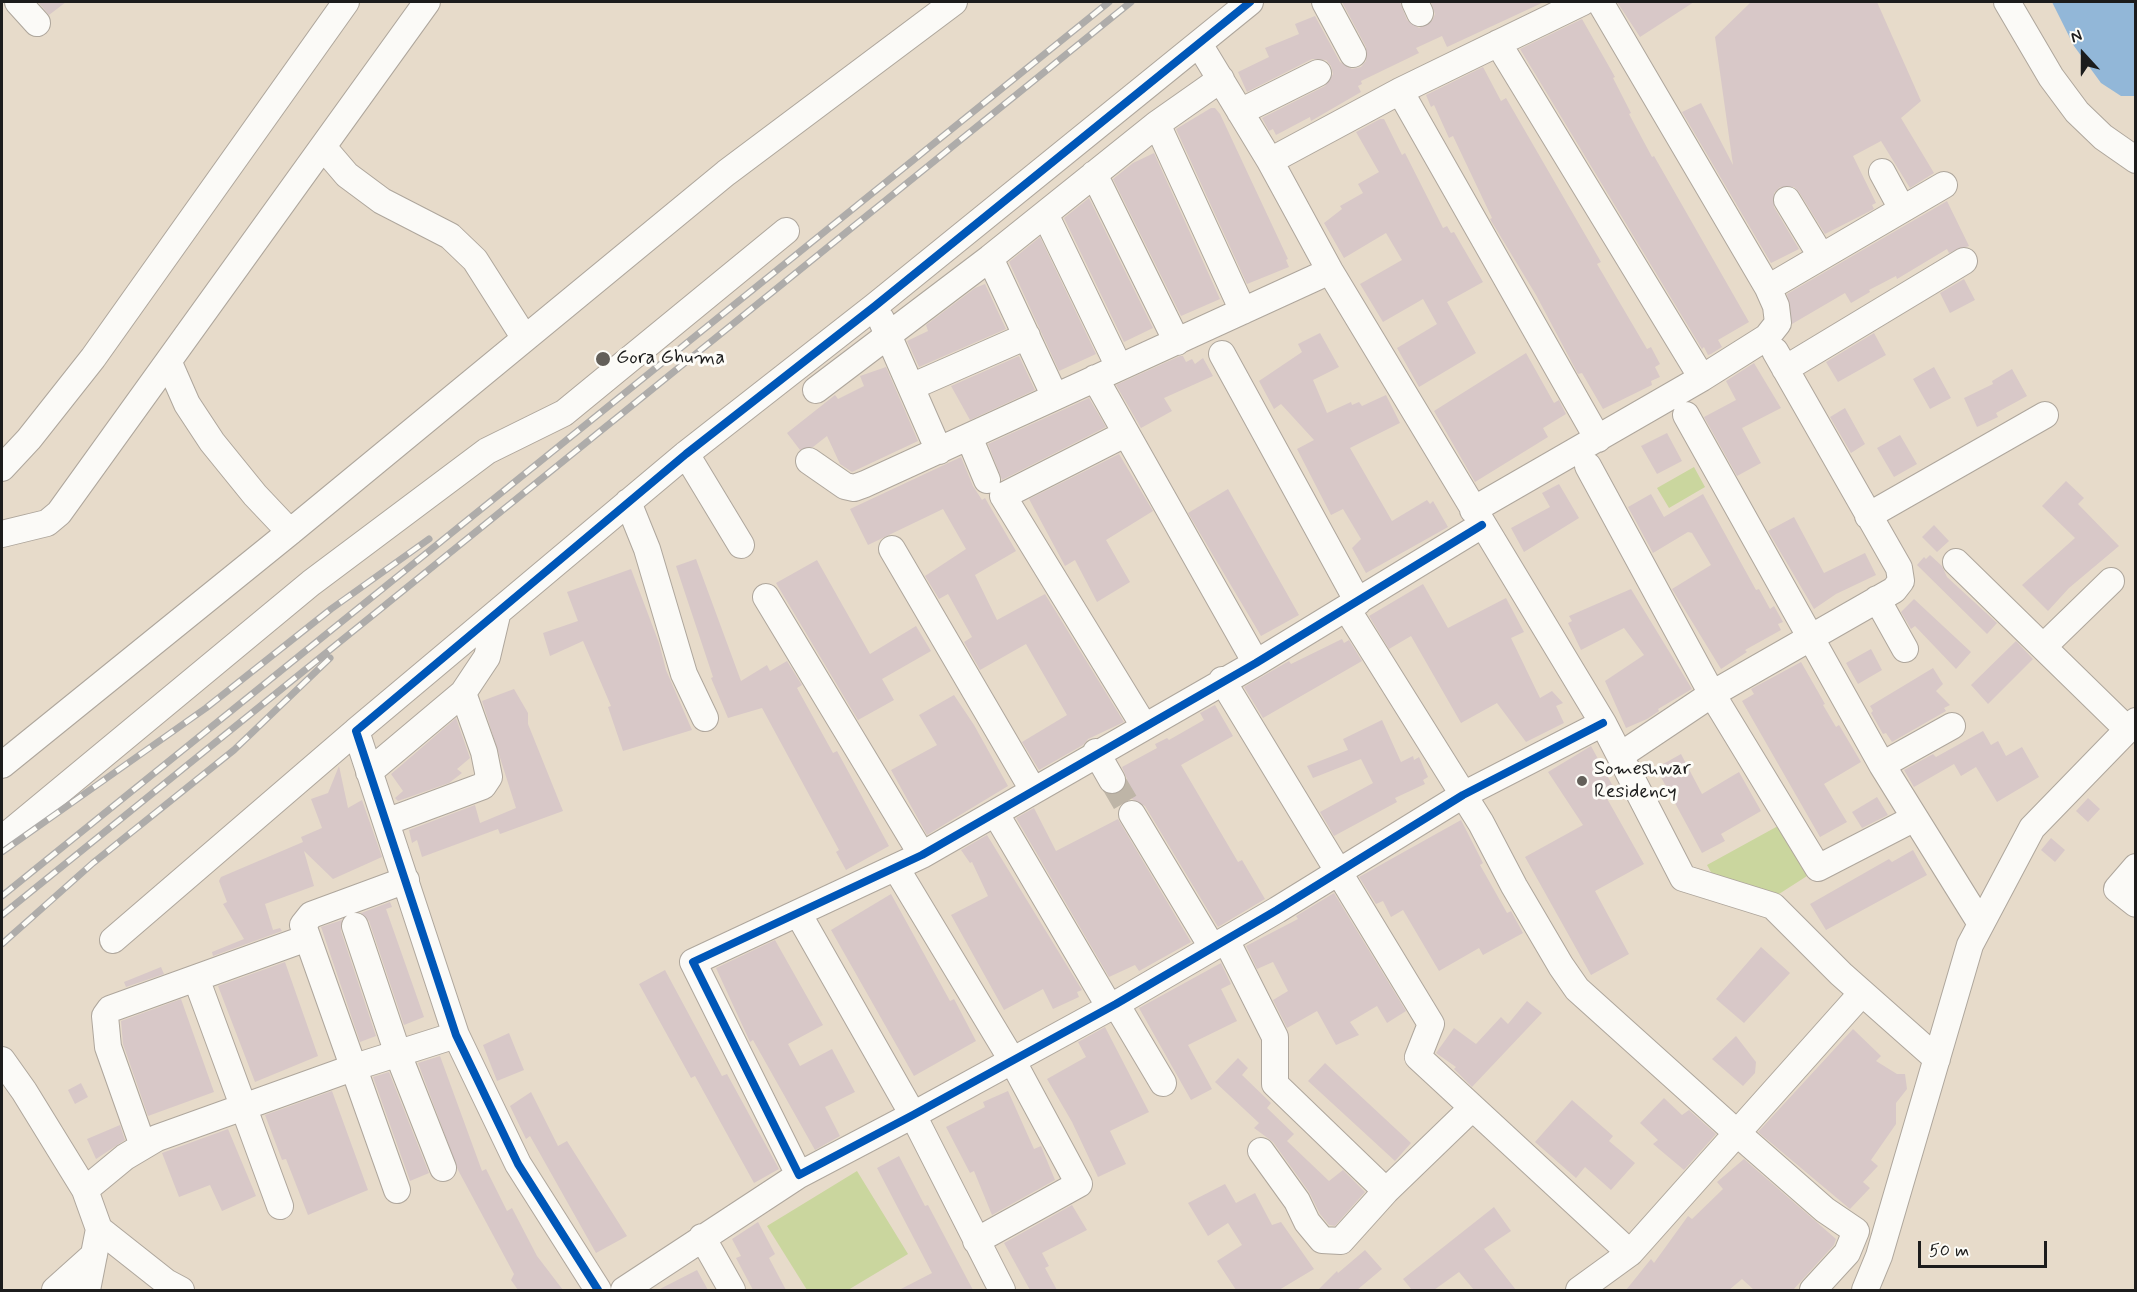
<!DOCTYPE html>
<style>
body{margin:0}
#map{position:relative;width:2137px;height:1292px;overflow:hidden;background:#e7dbca;font-family:Mynerve,sans-serif}
canvas{display:block}
.frame{position:absolute;inset:0;border:3px solid #1c1c1c;pointer-events:none}
.north{position:absolute;left:2053px;top:24px;width:60px;height:60px;-webkit-text-stroke:4px #fdfcf7;paint-order:stroke;rotate:339deg;font-size:16px;font-weight:700;line-height:24px;text-align:center;color:#1c1c1c}
.north::after{content:'';display:block;margin:auto;width:21px;height:27px;background:#1c1c1c;clip-path:polygon(50% 0,100% 100%,50% 72%,0 100%)}
.scale{position:absolute;left:1918px;top:1241px;width:129px;height:27px;box-sizing:border-box;border:3px solid #1c1c1c;border-top:0;padding-left:8px;font-size:18px;line-height:21px;white-space:nowrap;color:#1c1c1c;-webkit-text-stroke:4px #fdfcf7;paint-order:stroke}
</style>
<div id="map">
<canvas width="2137" height="1292"></canvas>
<div class="frame"></div>
<div class="north">N</div>
<div class="scale">50 m</div>
</div>
<script>
const c = document.querySelector('canvas').getContext('2d');
c.lineJoin = 'round';
function paint(path, color) {
  c.fillStyle = color;
  c.fill(path, 'evenodd');
}
function shape(rows) {
  const path = new Path2D();
  for (const r of rows) {
    path.moveTo(r[0], r[1]);
    for (let i = 2; i < r.length; i += 2) path.lineTo(r[i], r[i + 1]);
  }
  return path;
}
function stroke(path, color, width, dash) {
  c.strokeStyle = color;
  c.lineWidth = width;
  c.lineCap = dash ? 'butt' : 'round';
  c.setLineDash(dash || []);
  c.stroke(path);
}
function drawText(font, color, halo, rows, align = 'center') {
  c.font = font + ' Mynerve,sans-serif';
  c.lineWidth = 6;
  c.setLineDash([]);
  c.textBaseline = 'middle';
  c.strokeStyle = halo;
  c.fillStyle = color;
  for (const [text, x, y, turn = 0] of rows) {
    c.save();
    c.translate(x, y);
    c.rotate((+turn || 0) * Math.PI / 180);
    c.textAlign = isNaN(turn) ? turn : align;
    if (halo) c.strokeText(text, 0, 0);
    c.fillText(text, 0, 0);
    c.restore();
  }
}
paint(shape([
 [1694,467,1705,487,1669,508,1657,488],
 [1778,826,1807,876,1779,894,1712,874,1707,865],
 [857,1171,908,1254,848,1290,807,1290,767,1226]
]), '#cad69e');
paint(shape([
 [2052,2,2135,2,2135,96,2121,96,2101,83,2074,46]
]), '#92b7d8');
paint(shape([
 [38,2,66,2,49,15],
 [1342,2,1400,2,1407,20,1419,28,1432,21,1435,14,1431,2,1544,2,1447,47,1442,36,1416,48,1419,53,1361,81,1362,84,1358,86,1361,92,1311,121,1310,117,1276,135,1273,129,1269,131,1262,118,1325,86,1333,74,1331,66,1326,60,1312,59,1247,92,1238,72,1269,57,1265,48,1299,34,1295,24,1315,16,1340,62,1352,69,1361,67,1366,61,1366,47],
 [1617,2,1694,2,1640,37],
 [1751,2,1877,2,1921,101,1901,118,1934,173,1910,188,1881,141,1853,156,1876,203,1872,205,1874,209,1825,234,1799,192,1794,187,1780,187,1774,193,1774,207,1799,249,1771,263,1682,112,1701,103,1733,165,1715,37],
 [1582,19,1615,77,1613,78,1631,113,1629,114,1652,157,1654,156,1749,322,1718,340,1722,347,1711,354,1708,355,1704,347,1702,349,1520,49],
 [1483,67,1501,101,1506,98,1601,262,1597,264,1647,349,1651,347,1660,364,1655,367,1660,377,1651,381,1652,385,1603,409,1582,373,1578,374,1536,295,1490,219,1492,218,1453,136,1449,138,1434,105,1431,107,1426,95],
 [1211,108,1215,108,1220,114,1288,259,1286,260,1289,267,1247,284,1176,129],
 [1380,119,1384,119,1402,155,1405,153,1443,228,1447,226,1451,233,1454,232,1483,282,1447,302,1476,353,1419,387,1397,348,1437,324,1423,299,1383,322,1360,284,1402,260,1386,233,1344,258,1324,223,1342,209,1340,206,1363,193,1358,184,1379,172,1356,132],
 [1154,153,1220,299,1181,316,1113,179,1133,163],
 [1089,198,1153,328,1124,342,1064,218],
 [1947,201,1969,246,1949,253,1947,249,1897,279,1896,276,1869,290,1870,292,1851,303,1845,293,1792,324,1787,294],
 [1040,237,1096,354,1059,371,1009,262],
 [1964,279,1975,300,1950,313,1940,293],
 [985,284,1006,329,919,367,907,341,928,331,926,325,975,288],
 [1320,333,1339,367,1313,380,1327,413,1351,402,1352,405,1359,402,1362,406,1386,395,1400,423,1350,448,1392,521,1427,500,1430,504,1433,501,1448,527,1366,573,1352,548,1361,539,1343,509,1331,515,1297,449,1314,440,1281,404,1274,409,1259,381,1302,352,1298,344],
 [1874,333,1886,355,1838,382,1826,362],
 [1526,353,1554,403,1559,400,1566,414,1543,428,1548,437,1475,482,1434,411],
 [1019,356,1035,390,970,420,951,386],
 [1180,356,1183,356,1186,362,1192,359,1195,364,1203,358,1213,376,1164,398,1172,411,1141,428,1116,385],
 [1754,363,1781,408,1742,428,1761,463,1737,476,1704,417,1736,400,1726,381],
 [886,367,918,441,852,472,840,464,827,436,813,447,800,450,787,433,835,395,838,399,864,386,860,376],
 [1934,367,1951,398,1930,409,1913,379],
 [2012,369,2027,396,1996,413,1998,417,1977,427,1964,398,1993,384,1992,381],
 [1089,398,1106,427,1002,480,988,444],
 [1845,408,1865,444,1851,453,1830,417],
 [1667,433,1682,461,1657,474,1641,446],
 [1900,435,1917,464,1894,477,1877,448],
 [1119,454,1153,511,1106,540,1130,582,1097,602,1075,560,1065,566,1029,499],
 [961,457,973,486,982,500,985,498,1016,551,975,575,997,620,1045,594,1124,722,1088,739,1083,745,1039,770,1022,742,1067,715,1026,644,980,670,964,642,972,637,948,594,939,599,925,576,966,549,943,509,868,545,850,509],
 [2066,481,2084,498,2078,504,2119,546,2069,588,2048,611,2022,585,2075,538,2042,506],
 [1559,484,1579,518,1524,552,1511,528,1550,507,1542,493],
 [1228,489,1299,615,1261,636,1188,513],
 [1651,494,1664,517,1703,494,1756,590,1759,589,1770,609,1774,606,1783,622,1778,624,1781,630,1745,650,1747,652,1721,669,1672,589,1711,565,1692,533,1688,532,1653,553,1628,507],
 [1794,517,1824,573,1865,553,1876,575,1836,594,1814,609,1768,531],
 [1934,525,1949,541,1937,552,1922,537],
 [1930,555,1942,566,1947,577,1997,623,1987,634,1917,565,1924,557,1926,559],
 [696,559,741,681,767,665,770,671,787,661,802,685,797,688,833,753,837,751,889,846,846,870,836,852,839,850,762,708,728,718,711,678,713,677,676,566],
 [817,560,870,654,916,626,931,651,882,679,894,700,858,720,776,583],
 [631,569,659,643,666,670,692,730,623,751,608,707,611,706,583,641,550,656,543,633,578,621,567,592],
 [1423,584,1448,628,1506,598,1524,632,1511,638,1540,698,1552,691,1563,703,1556,706,1564,723,1526,742,1497,703,1461,723,1411,636,1389,649,1369,616],
 [1631,589,1692,689,1658,709,1659,711,1647,719,1626,728,1605,681,1644,655,1624,628,1581,650,1568,623,1572,621,1569,616],
 [1914,599,1971,652,1956,669,1915,626,1911,629,1901,612],
 [1342,639,1344,643,1349,640,1362,661,1263,718,1244,687,1289,661,1291,664],
 [2016,641,2033,659,1988,704,1971,685],
 [1871,649,1882,670,1858,684,1846,663],
 [1801,662,1825,704,1823,705,1836,727,1839,725,1861,762,1824,784,1847,822,1820,837,1742,701,1754,694,1751,689],
 [1933,668,1943,684,1936,691,1950,705,1944,708,1946,711,1892,742,1886,733,1883,734,1871,713,1873,711,1870,706],
 [514,689,528,713,528,724,563,811,500,834,498,829,422,857,417,840,412,843,409,830,475,805,480,823,516,808,482,701],
 [954,695,974,725,1008,786,927,835,891,770,937,745,919,715],
 [1215,705,1233,736,1181,765,1238,862,1242,860,1265,899,1218,927,1145,806,1132,799,1125,787,1127,779,1122,767,1157,748,1155,744,1167,738,1169,740,1204,720,1200,713],
 [456,718,470,758,457,769,462,773,449,783,398,801,395,798,403,791,391,774],
 [1382,720,1401,762,1413,756,1414,760,1419,757,1428,777,1423,780,1425,784,1395,798,1397,802,1334,836,1320,812,1373,783,1361,759,1313,778,1307,766,1348,750,1343,739],
 [1983,731,1991,745,1998,741,2006,756,2022,747,2039,777,1997,802,1976,767,1961,776,1954,764,1914,787,1904,770,1933,754,1936,757],
 [1591,746,1615,790,1605,795,1644,864,1595,891,1629,954,1591,975,1525,857,1583,825,1548,772],
 [1681,754,1702,794,1739,772,1761,811,1721,834,1725,841,1702,853,1656,768],
 [339,766,348,808,362,800,382,857,333,879,304,851,314,886,265,904,273,930,280,928,282,931,213,956,212,952,244,939,223,904,227,902,219,881,221,877,303,842,301,837,322,828,311,799,328,793],
 [1877,797,1888,815,1862,828,1852,812],
 [2088,798,2100,809,2088,822,2076,811],
 [1034,808,1056,851,1118,819,1191,942,1139,971,1135,965,1109,977,1016,818],
 [1461,820,1483,863,1480,865,1507,913,1511,911,1523,933,1483,955,1479,948,1439,971,1403,910,1391,917,1383,901,1376,904,1359,877],
 [987,835,1082,990,1077,992,1079,997,1053,1009,1043,989,1004,1010,951,915,988,896,972,862,970,863,961,850],
 [2051,838,2065,850,2055,862,2041,850],
 [1913,850,1927,875,1826,930,1810,904,1889,859,1892,862],
 [1334,893,1406,1011,1387,1023,1377,1006,1350,1022,1359,1035,1336,1045,1317,1011,1287,1028,1273,1000,1288,991,1273,962,1257,969,1246,946,1298,919,1296,916],
 [891,894,950,1001,954,999,976,1041,914,1076,831,930],
 [390,902,392,907,386,909,424,1017,404,1025,369,921,361,913],
 [342,920,341,931,376,1036,360,1042,321,927],
 [775,940,823,1025,788,1044,800,1066,832,1049,855,1092,825,1107,840,1136,815,1150,753,1040,750,1042,716,968],
 [1761,947,1790,973,1744,1023,1716,999],
 [285,962,318,1056,255,1082,218,986],
 [1221,963,1231,984,1221,989,1237,1021,1188,1045,1212,1089,1191,1100,1139,1008],
 [161,967,164,974,126,987,124,982],
 [665,970,722,1076,727,1074,779,1169,754,1183,695,1076,691,1078,639,984],
 [181,999,214,1092,148,1116,123,1044,121,1021],
 [1527,1001,1542,1013,1472,1087,1454,1069,1456,1067,1436,1053,1454,1028,1476,1044,1501,1017,1508,1024],
 [1105,1027,1149,1112,1110,1131,1126,1164,1098,1177,1072,1122,1047,1079,1086,1057,1078,1042],
 [1853,1029,1881,1056,1876,1061,1897,1074,1905,1074,1907,1089,1896,1103,1896,1124,1871,1160,1878,1166,1863,1182,1870,1188,1850,1209,1758,1132],
 [509,1033,524,1070,497,1081,483,1045],
 [1736,1036,1756,1062,1755,1073,1743,1086,1712,1059],
 [440,1056,482,1171,486,1169,507,1211,512,1208,537,1256,563,1290,518,1290,511,1280,514,1274,458,1170,418,1063],
 [1238,1058,1248,1068,1242,1075,1271,1103,1267,1108,1294,1134,1287,1141,1329,1181,1343,1170,1365,1192,1335,1226,1329,1225,1320,1214,1309,1192,1273,1142,1254,1128,1259,1123,1215,1082],
 [1325,1063,1411,1143,1395,1161,1308,1081],
 [389,1072,429,1173,410,1181,373,1077],
 [81,1083,88,1097,75,1104,68,1090],
 [332,1091,368,1190,308,1215,286,1159,282,1160,265,1115],
 [1008,1091,1034,1149,1041,1146,1055,1180,992,1215,974,1171,970,1173,946,1127,985,1107,983,1102],
 [531,1092,558,1146,567,1141,627,1236,596,1253,530,1136,526,1139,510,1106],
 [1664,1098,1682,1115,1689,1110,1716,1134,1684,1170,1653,1144,1658,1140,1640,1123],
 [1572,1100,1613,1136,1609,1141,1635,1163,1611,1190,1585,1167,1576,1178,1535,1142],
 [120,1125,125,1140,96,1159,87,1139],
 [228,1129,256,1196,222,1211,210,1185,179,1197,162,1153],
 [899,1156,925,1206,928,1205,973,1290,899,1290,932,1273,877,1168],
 [1744,1159,1836,1239,1834,1245,1793,1290,1754,1290,1742,1279,1729,1290,1626,1290,1651,1259,1654,1263,1688,1216,1692,1219,1723,1189,1717,1182],
 [1225,1184,1236,1203,1255,1193,1272,1225,1281,1222,1314,1269,1279,1290,1236,1290,1217,1261,1242,1245,1228,1223,1208,1236,1188,1203],
 [1072,1205,1087,1230,1042,1253,1049,1266,1045,1268,1057,1290,1030,1290,1004,1243],
 [1494,1207,1511,1231,1484,1249,1516,1290,1474,1290,1459,1272,1434,1290,1412,1290,1403,1279],
 [758,1222,775,1254,769,1258,786,1290,753,1290,736,1258,741,1256,732,1239],
 [1365,1250,1382,1269,1357,1290,1318,1290,1337,1271,1338,1273],
 [697,1270,708,1290,658,1290]
]), '#d8c8c8');
stroke(shape([
 [1112,780,1132,814]
]), '#beb5a7', 26, [26, 13]);
const minor = shape([
 [18,2,37,23],
 [1325,2,1353,54],
 [1415,2,1420,13],
 [1583,2,1400,91,1270,161,1330,271,1603,723,1683,878,1773,906,1841,974,1937,1059],
 [2007,2,2051,77,2077,112,2103,137,2136,160],
 [1498,43,1702,378],
 [1199,44,1270,161],
 [1400,91,1598,439],
 [1240,112,1318,73],
 [1157,124,1243,311],
 [323,147,347,175,382,201,450,236,475,260,524,337],
 [1882,172,1902,209],
 [1094,174,1177,342],
 [1787,200,1821,256],
 [1045,214,1119,367],
 [990,258,1055,397],
 [1768,288,1944,185],
 [881,319,939,451],
 [1222,354,1358,602],
 [169,363,187,404,212,442,255,495,290,532],
 [1785,369,1964,261],
 [1095,378,1256,663],
 [911,387,1027,336],
 [816,390,990,258,1157,124,1221,79],
 [1686,415,1882,765,1981,924],
 [1125,434,1003,496,1144,726],
 [969,437,987,480],
 [686,454,741,545],
 [809,461,845,486,854,488,865,484,1330,271],
 [1588,466,1712,694,1818,868,1913,819],
 [2,468,29,439,93,358,346,2],
 [628,502,647,549,684,674,705,718],
 [1473,510,1702,378,1767,337,1778,323,1776,306,1768,288,1600,2],
 [1868,516,2045,415],
 [1482,525,1256,663,922,855,693,962,799,1175,913,1115,1116,1004,1277,910,1463,795,1603,723],
 [2,534,47,523,59,513,427,2],
 [892,549,1033,790],
 [1956,562,2127,729],
 [766,597,922,855],
 [1877,599,1905,649],
 [1347,609,1481,823,1514,886,1561,966,1577,989,1737,1133,1825,1210,1856,1231,1847,1253,1813,1290],
 [2043,647,2111,581],
 [1222,680,1431,1024,1418,1057,1630,1253,1862,993],
 [1096,752,1112,780],
 [1621,755,1712,694,1894,590,1901,581,1899,568,1775,351],
 [2,765,290,532,726,173,954,2],
 [1882,765,1952,726],
 [369,772,463,693,487,657,497,615],
 [996,814,1109,1006],
 [1132,814,1212,947],
 [386,822,483,786,489,777,484,752,463,693],
 [2,839,311,583,487,451,564,413,786,231],
 [2136,867,2117,889,2136,904],
 [896,868,1012,1060,1079,1184,976,1241],
 [799,915,913,1115,1002,1290],
 [355,926,398,1054,443,1168],
 [113,940,356,731],
 [1226,940,1275,1037,1275,1084,1386,1191],
 [196,978,280,1206],
 [1116,1004,1163,1083],
 [2,1060,24,1091,85,1190,99,1229,87,1290],
 [143,1146,108,1047,105,1016,110,1009,307,938],
 [1261,1151,1297,1201,1307,1222,1322,1240,1341,1241,1386,1191,1472,1108],
 [85,1190,125,1157,157,1138,355,1067,456,1035],
 [397,1190,303,925,311,915,406,880],
 [99,1229,166,1282,181,1290],
 [702,1237,732,1290],
 [55,1290,94,1255],
 [598,1290,518,1164,456,1035,356,731,686,454,875,306,1250,2],
 [624,1290,799,1175],
 [1579,1290,1630,1253],
 [1865,1290,1879,1256,1970,945,2032,828,2136,721]
]);
stroke(minor, '#aea69c', 28);
stroke(minor, '#fbfaf7', 26);
const rail = shape([
 [2,852,206,708,331,609,429,539],
 [2,896,1109,2],
 [2,915,1131,2],
 [2,944,93,863,234,750,330,658]
]);
stroke(rail, '#aeacaa', 7);
stroke(rail, '#fdfcf7', 4.5, [14]);
stroke(shape([
 [1482,525,1256,663,922,855,693,962,799,1175,913,1115,1116,1004,1277,910,1463,795,1603,723],
 [598,1290,518,1164,456,1035,356,731,686,454,875,306,1250,2]
]), '#0057b8', 8);
for (const [x, y, r, color] of [
 [603,359,8,"#635f59"],
 [1582,781,6,"#635f59"]
]) {
  const dot = new Path2D();
  dot.arc(x, y, r, 0, 2 * Math.PI);
  c.fillStyle = color;
  c.fill(dot);
  stroke(dot, '#fdfcf7', 2);
}
drawText('20px', '#1c1c1c', '#fdfcf7', [
 ["Gora Ghuma",616,359],
 ["Someshwar",1594,770],
 ["Residency",1594,793]
], 'left');
</script>
